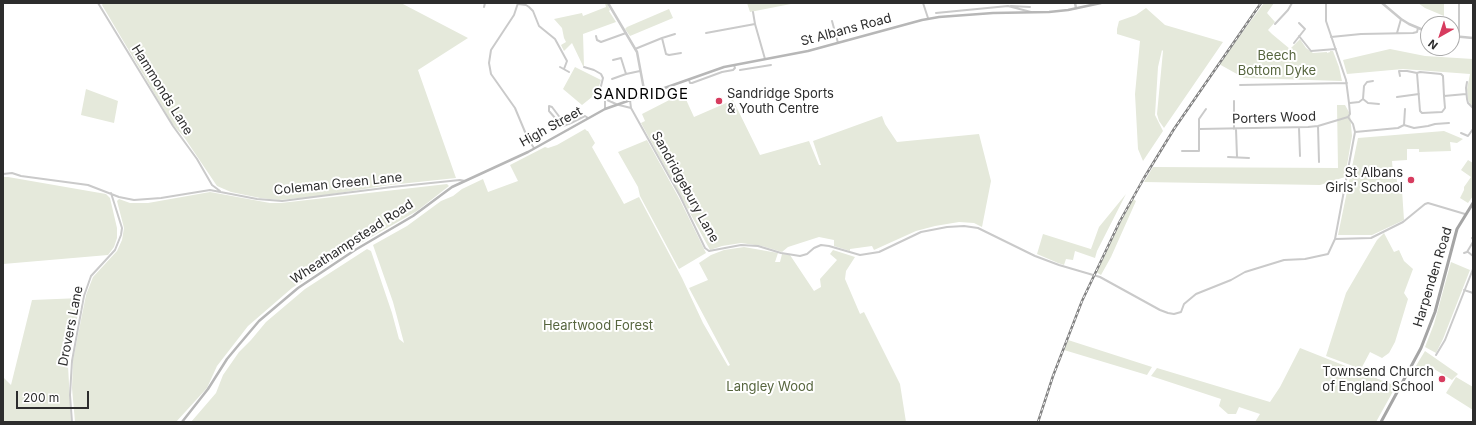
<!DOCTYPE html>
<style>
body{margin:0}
#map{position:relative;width:1476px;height:425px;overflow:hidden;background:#fff;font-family:Inter,sans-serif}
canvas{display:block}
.frame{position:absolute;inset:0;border:4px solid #2d2d2d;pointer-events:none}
.north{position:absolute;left:1420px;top:16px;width:40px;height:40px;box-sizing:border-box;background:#fff;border:1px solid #ababab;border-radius:50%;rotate:219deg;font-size:11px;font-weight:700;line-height:16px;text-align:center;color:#2d2d2d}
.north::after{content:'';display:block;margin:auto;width:14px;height:18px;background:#d73c5f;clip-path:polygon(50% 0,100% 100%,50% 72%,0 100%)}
.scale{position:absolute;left:16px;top:391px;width:73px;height:18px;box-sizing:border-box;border:2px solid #2d2d2d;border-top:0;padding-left:5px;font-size:12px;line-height:14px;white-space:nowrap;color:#2d2d2d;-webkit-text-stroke:3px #fff;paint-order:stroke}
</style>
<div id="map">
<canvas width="1476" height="425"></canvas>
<div class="frame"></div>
<div class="north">N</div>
<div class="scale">200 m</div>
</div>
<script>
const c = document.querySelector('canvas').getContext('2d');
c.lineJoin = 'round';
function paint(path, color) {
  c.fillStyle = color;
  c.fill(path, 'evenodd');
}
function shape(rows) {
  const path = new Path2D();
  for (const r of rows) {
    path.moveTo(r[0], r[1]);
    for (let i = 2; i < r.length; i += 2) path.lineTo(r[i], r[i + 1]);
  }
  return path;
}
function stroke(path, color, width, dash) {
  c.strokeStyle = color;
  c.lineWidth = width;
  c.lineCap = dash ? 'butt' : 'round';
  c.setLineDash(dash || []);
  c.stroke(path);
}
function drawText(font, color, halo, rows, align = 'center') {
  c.font = font + ' Inter,sans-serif';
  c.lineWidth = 4;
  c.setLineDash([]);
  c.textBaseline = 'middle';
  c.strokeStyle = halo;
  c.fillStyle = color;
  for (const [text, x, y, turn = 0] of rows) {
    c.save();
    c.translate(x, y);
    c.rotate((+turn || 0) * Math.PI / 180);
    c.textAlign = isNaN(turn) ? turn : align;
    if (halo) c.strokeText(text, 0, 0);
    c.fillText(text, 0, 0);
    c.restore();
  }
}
paint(shape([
 [103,3,401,3,468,38,418,70,456,178,390,185,320,196,279,200,260,198,231,192,217,186,184,137,173,125,102,5],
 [605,3,607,3,610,10,609,11,616,22,583,34,584,66,583,66,572,43,564,51,561,45,566,42,564,38,562,28,554,19,582,13,583,16,606,7],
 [747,3,796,3,750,12],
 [1264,3,1274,3,1267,13,1275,22,1268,30,1272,34,1290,49,1300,39,1306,48,1313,53,1327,52,1327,53,1330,52,1330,51,1333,51,1339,67,1342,81,1244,78,1219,64],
 [1418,3,1444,3,1444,16,1425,8],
 [1146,8,1165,25,1223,42,1164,128,1159,121,1157,114,1163,51,1162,50,1158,67,1155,115,1163,131,1143,161,1138,149,1135,94,1140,41,1117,34,1117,29,1119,21,1136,15],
 [669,9,673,18,630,36,625,29,627,27],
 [1390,49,1425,56,1473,59,1473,106,1470,104,1468,99,1467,89,1470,74,1403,69,1347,74,1343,60],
 [575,67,601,80,597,93,582,105,563,89],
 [86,89,118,101,114,123,81,115],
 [683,93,694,117,733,100,760,155,809,141,819,165,821,165,813,141,882,116,885,124,897,142,979,134,991,181,982,227,974,223,959,222,935,226,916,231,874,250,872,246,850,249,850,251,834,246,834,240,819,237,788,247,782,252,762,246,741,243,722,246,710,250,641,123,645,121,642,114],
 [1337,105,1345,105,1350,114,1352,136,1345,177,1320,185,1144,182,1153,167,1338,168],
 [585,129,587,131,588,131,595,143,592,147,624,204,639,197,682,278,703,323,728,366,730,365,689,288,708,280,699,263,711,255,724,250,744,247,778,253,775,262,780,262,782,254,790,255,814,291,821,287,820,279,837,260,830,254,833,250,855,257,846,271,845,279,860,314,864,312,900,384,906,422,191,422,216,393,223,375,239,352,251,340,266,322,305,289,367,249,371,251,392,313,399,339,404,343,393,302,373,245,407,226,441,201,453,196,462,189,483,179,488,192,518,181,510,165,545,147,548,148,557,145],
 [1444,131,1463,139,1457,143,1450,142,1451,151,1419,152,1419,149,1407,149,1407,160,1392,161,1393,173,1396,173,1398,190,1402,190,1404,220,1372,235,1338,235,1358,138],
 [647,140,680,200,706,253,679,269,640,196,638,187,618,152],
 [1468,160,1473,163,1473,196,1468,203,1460,198,1464,190,1464,187,1471,177,1461,170],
 [3,177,8,177,106,194,110,198,117,228,117,238,114,247,108,255,3,264],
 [447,184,449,186,417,211,359,244,292,288,248,326,217,366,207,388,176,422,75,422,72,388,73,360,86,295,93,277,117,251,122,240,124,228,117,201,119,199,130,203,148,203,210,192,270,203,281,203],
 [1126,194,1097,251,1091,249,1099,227],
 [1133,199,1136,201,1111,257,1101,275,1096,272,1119,225],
 [1384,233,1394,252,1399,250,1404,261,1413,269,1404,293,1408,299,1395,342,1389,353,1382,358,1370,352,1361,369,1326,356,1346,293,1377,240],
 [1043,234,1097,251,1095,258,1075,251,1073,260,1066,259,1064,265,1058,263,1037,254],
 [1451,262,1470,270,1443,339,1436,353,1425,347,1434,324],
 [81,298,68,365,71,422,3,422,3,377,11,385,32,300],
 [1068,340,1152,367,1147,375,1064,350],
 [1300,348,1396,386,1376,422,1255,422,1260,414,1239,407,1236,414,1228,414,1219,406,1221,399,1151,376,1157,368,1270,402,1280,387],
 [1425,351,1458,374,1452,380,1426,364,1416,377,1411,377,1411,374],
 [1456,377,1473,387,1473,410,1446,393]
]), '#e5e9db');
stroke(shape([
 [98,3,173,126,197,159,212,185,220,191],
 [518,3,514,15,491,50,489,63,491,74,515,108,528,139,534,148],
 [923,3,928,18],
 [1326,3,1326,21,1346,80,1349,103,1350,114,1348,117],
 [518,4,526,5,529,7,533,11,539,26,555,39,567,61,564,69],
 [1011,6,1030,7],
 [484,7,485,3],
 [753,12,755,24],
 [936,13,1008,6,1031,12],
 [832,21,838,43],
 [1275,24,1288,10,1292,3],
 [706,33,755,24,765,59],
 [1397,33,1401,19],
 [596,36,597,40,601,42,626,33],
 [1299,36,1311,51,1336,49],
 [1459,36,1459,3],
 [1331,37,1361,34,1413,33,1417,32,1418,28],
 [662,38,666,54,669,55,681,53],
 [1294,43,1305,29,1299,23],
 [635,49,662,38,675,34],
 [613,60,621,58,626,74,640,71],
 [560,67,569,72],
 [584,67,594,70,601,74,603,78,599,94,605,99,616,104],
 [740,70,771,65],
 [1400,76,1399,71,1407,71,1417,73],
 [612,79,626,74],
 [689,80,690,83,692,83,722,72,733,70,735,68,734,65],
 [1467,82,1466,88,1467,99,1468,103,1473,108],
 [1240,85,1347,83],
 [1444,96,1443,76,1441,74,1420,72,1417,73,1420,111,1422,113,1442,112,1445,108,1444,96,1466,94],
 [1397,97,1419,94],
 [605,99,605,109],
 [1363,99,1368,103,1379,104],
 [630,100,631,108,680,196,705,248,709,251,741,245,758,246,781,253,800,256,807,254,814,248,821,245,829,246,860,255,879,252,921,232,947,227,964,226,978,228,1035,256,1059,265,1100,277,1160,310,1168,313,1174,314,1181,312,1184,304,1196,294,1231,280,1245,272,1284,260,1305,259,1328,254,1335,239,1355,132,1353,124,1348,117],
 [1234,101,1234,129],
 [1350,103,1359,102,1363,99,1364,86,1367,82,1373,81],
 [619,105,631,108],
 [569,124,561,119,552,107,549,106,549,111,562,126,563,126,571,123,585,116,588,118],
 [1404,125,1414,128,1428,126,1435,124,1449,123],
 [1404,125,1405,109],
 [1318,126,1319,162],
 [1299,128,1300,156],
 [1199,129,1308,127,1318,126,1348,117],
 [1236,129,1237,157],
 [1355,132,1398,128,1404,125],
 [1461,133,1468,136,1473,129],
 [1182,151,1199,151,1199,119,1206,109],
 [1228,157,1249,158],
 [3,174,12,173,21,176,88,185,119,197,134,200,161,198,210,190,257,199,282,201,392,187,460,180,465,181],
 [1472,238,1473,239],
 [1335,239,1371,238,1403,222,1425,204,1428,203,1465,214],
 [1468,252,1473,256],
 [1464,253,1467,252,1473,242],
 [1464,290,1473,293],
 [1436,355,1445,340,1473,269],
 [72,422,70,395,72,361,84,296,91,276,115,250,121,235,122,228,111,193]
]), '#cacaca', 2);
stroke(shape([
 [608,3,637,52,645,95],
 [1075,3,1076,8],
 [1382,3,1401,19,1409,24,1428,32],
 [1452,36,1473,38]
]), '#cacaca', 2.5);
stroke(shape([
 [182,422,208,389,227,359,237,347,259,321,298,288,355,250,413,216,452,187,528,152,605,109,724,67,808,51,922,20,939,17,993,13,1049,12,1068,10,1101,3]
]), '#b7b7b7', 2.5);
stroke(shape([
 [1381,422,1421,348,1435,312,1457,229,1473,203]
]), '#a5a5a5', 3);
const rail = shape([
 [1038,422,1053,376,1082,301,1120,221,1144,178,1174,129,1261,3]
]);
stroke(rail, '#828282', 2.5);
stroke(rail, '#fff', 1, [3]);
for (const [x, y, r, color] of [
 [719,101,4,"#d73c5f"],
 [1411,180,4,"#d73c5f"],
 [1442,379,4,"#d73c5f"]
]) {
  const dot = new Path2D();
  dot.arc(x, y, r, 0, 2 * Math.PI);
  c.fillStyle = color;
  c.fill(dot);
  stroke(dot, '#fff', 1.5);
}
drawText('13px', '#2d2d2d', '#fff', [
 ["St Albans Road",846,30,-15],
 ["Hammonds Lane",162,90,58],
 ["Porters Wood",1274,118,-2],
 ["High Street",551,127,-29],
 ["Coleman Green Lane",338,184,-6],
 ["Sandridgebury Lane",685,187,61],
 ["Wheathampstead Road",352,242,-33],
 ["Harpenden Road",1433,277,-73],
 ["Drovers Lane",71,326,-79]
]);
drawText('13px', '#56653e', '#fff', [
 ["Beech",1277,56],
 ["Bottom Dyke",1277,71],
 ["Heartwood Forest",598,326],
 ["Langley Wood",770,387]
]);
drawText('13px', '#2d2d2d', '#fff', [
 ["Sandridge Sports",727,94,"left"],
 ["& Youth Centre",727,109,"left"],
 ["St Albans",1403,173],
 ["Girls' School",1403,188],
 ["Townsend Church",1434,372],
 ["of England School",1434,387]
], 'right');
c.letterSpacing = '1px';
drawText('15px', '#000', '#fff', [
 ["SANDRIDGE",641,94]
]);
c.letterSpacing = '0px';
</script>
